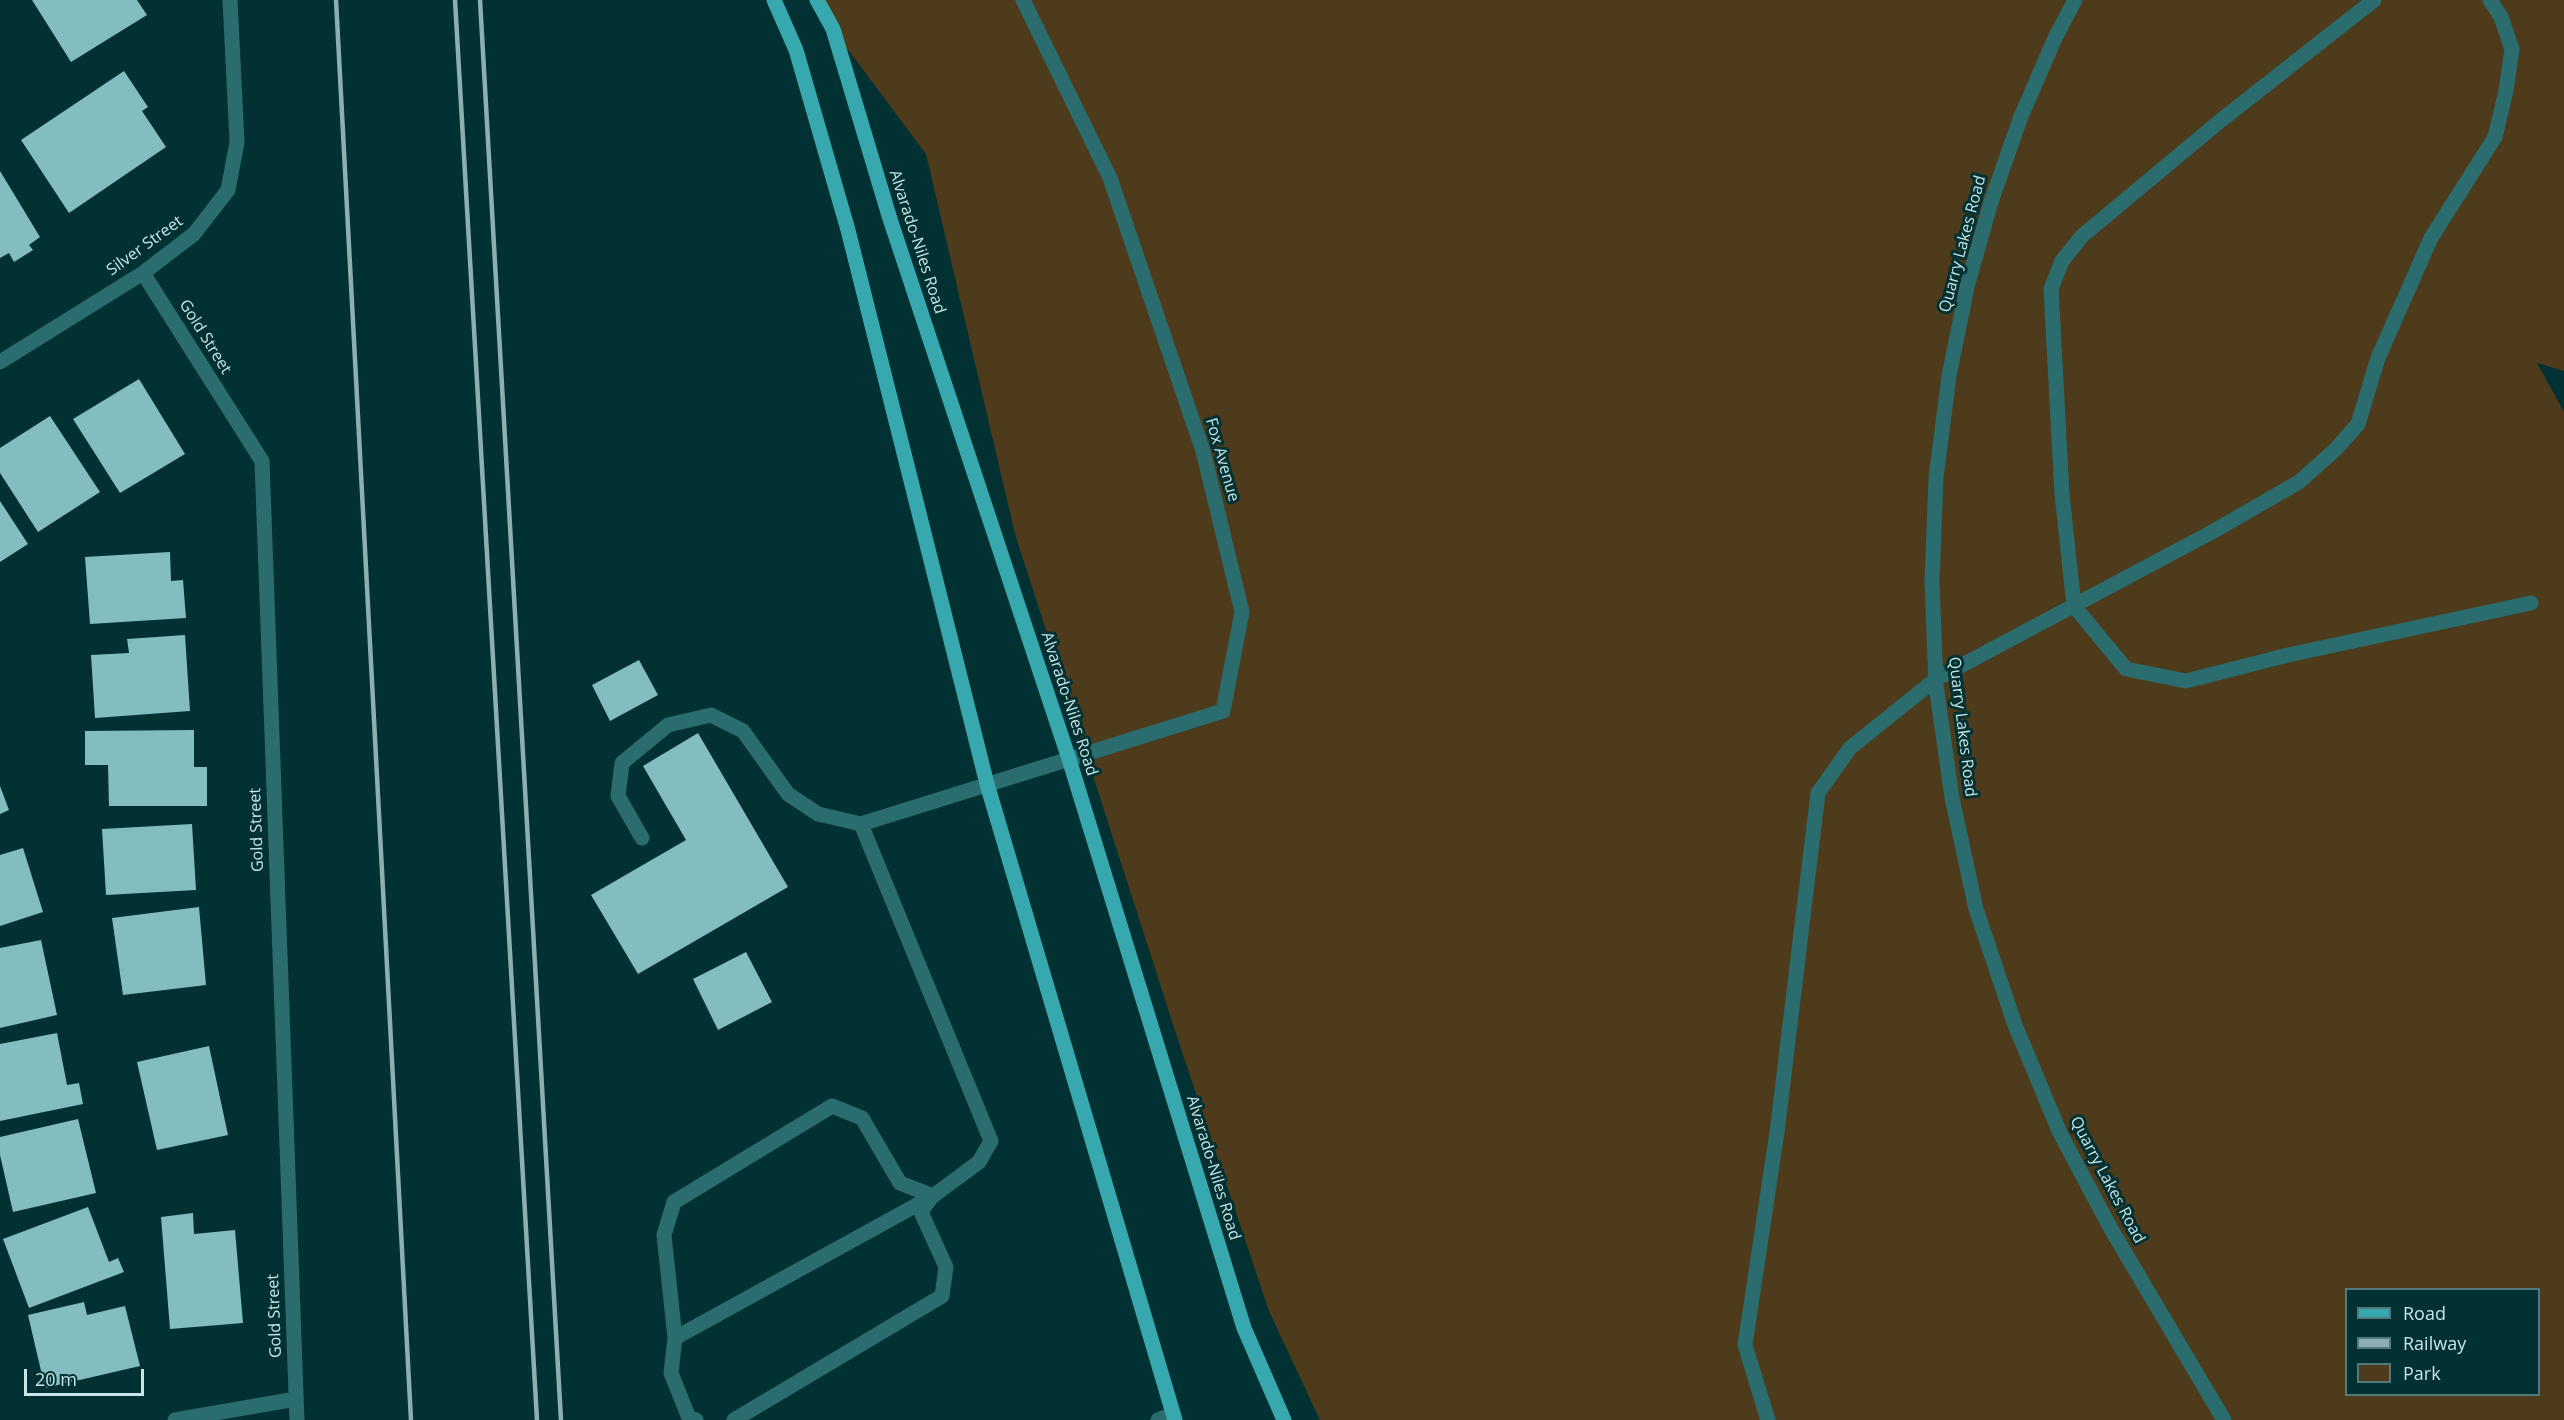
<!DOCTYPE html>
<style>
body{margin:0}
#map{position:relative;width:2564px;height:1420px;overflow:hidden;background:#023133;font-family:"Open Sans",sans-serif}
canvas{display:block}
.legend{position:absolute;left:2345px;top:1288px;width:195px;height:108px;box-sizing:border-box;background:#023133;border:2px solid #52797b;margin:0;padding:8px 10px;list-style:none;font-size:18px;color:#c9e5e6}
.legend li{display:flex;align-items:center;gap:12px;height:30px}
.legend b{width:30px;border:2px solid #52797b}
.scale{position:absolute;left:24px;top:1369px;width:120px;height:27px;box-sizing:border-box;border:3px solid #c9e5e6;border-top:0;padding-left:8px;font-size:18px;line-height:21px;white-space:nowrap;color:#c9e5e6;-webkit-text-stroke:4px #023133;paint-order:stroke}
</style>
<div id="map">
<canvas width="2564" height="1420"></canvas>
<ul class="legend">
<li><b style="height:8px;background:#37a8ae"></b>Road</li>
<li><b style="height:8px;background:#8eafb1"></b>Railway</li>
<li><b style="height:16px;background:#4d3b1b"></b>Park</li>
</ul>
<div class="scale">20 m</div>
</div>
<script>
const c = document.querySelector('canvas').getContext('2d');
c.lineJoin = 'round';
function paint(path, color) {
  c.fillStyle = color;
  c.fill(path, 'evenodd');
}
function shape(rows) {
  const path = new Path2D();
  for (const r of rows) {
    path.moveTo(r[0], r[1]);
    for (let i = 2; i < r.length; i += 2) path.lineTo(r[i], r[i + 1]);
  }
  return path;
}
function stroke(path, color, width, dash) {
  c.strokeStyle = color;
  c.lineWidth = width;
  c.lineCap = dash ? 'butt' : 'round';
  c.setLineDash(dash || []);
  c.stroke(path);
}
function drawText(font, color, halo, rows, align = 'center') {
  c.font = font + ' "Open Sans",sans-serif';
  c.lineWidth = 6;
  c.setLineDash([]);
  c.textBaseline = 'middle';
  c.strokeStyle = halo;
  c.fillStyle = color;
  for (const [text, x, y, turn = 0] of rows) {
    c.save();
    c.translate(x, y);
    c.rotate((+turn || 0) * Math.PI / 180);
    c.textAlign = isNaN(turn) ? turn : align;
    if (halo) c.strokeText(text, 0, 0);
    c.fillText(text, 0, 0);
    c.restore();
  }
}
paint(shape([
 [811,0,2564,0,2564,371,2537,363,2564,412,2564,1420,1320,1420,1269,1311,1181,1049,1015,534,926,154],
 [2346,1290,2538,1290,2538,1394,2346,1394]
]), '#4d3b1b');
paint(shape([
 [32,0,137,0,147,15,71,62],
 [124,71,148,107,142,111,166,147,69,213,21,140],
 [0,171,40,237,29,245,33,250,14,262,9,253,0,258],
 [139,379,185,454,120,493,73,419],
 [50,416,100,492,38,532,0,473,0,448],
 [0,501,28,544,0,562],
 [170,552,171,581,183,580,186,618,90,624,85,557],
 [185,635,190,711,95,718,91,655,129,653,127,639],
 [639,660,658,695,610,721,592,685],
 [194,730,194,767,207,767,207,806,109,806,108,765,85,765,85,731],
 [698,733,788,887,638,974,591,895,686,840,643,766],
 [0,786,9,810,0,814],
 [192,824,196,890,106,895,102,829],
 [23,848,43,912,0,926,0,855],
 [199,907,206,985,123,995,112,918],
 [41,940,57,1015,0,1028,0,948],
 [746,952,772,1002,718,1030,693,979],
 [57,1033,67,1085,79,1083,83,1104,0,1121,0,1044],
 [209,1046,228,1135,157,1150,137,1062],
 [78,1119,96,1193,13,1212,0,1155,0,1137],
 [88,1207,109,1262,118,1258,124,1272,29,1308,3,1239],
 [193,1213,194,1234,235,1230,243,1323,170,1329,161,1217],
 [84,1302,87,1315,125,1306,140,1366,45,1388,28,1315]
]), '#84bdbf');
stroke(shape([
 [2075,0,2055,38,2020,119,1991,202,1967,287,1949,376,1936,478,1932,582,1936,685,1952,798,1976,909,2015,1025,2060,1133,2111,1229,2224,1420],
 [2374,0,2220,121,2082,236,2062,261,2051,289,2062,494,2074,606,2126,669,2186,681,2288,655,2531,603],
 [143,273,262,461,297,1420],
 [0,362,143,273,194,234,228,190,237,142,230,0],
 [642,838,618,796,622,763,668,725,711,715,743,731,788,794,818,814,861,824],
 [675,1338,664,1235,674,1202,832,1106,862,1118,900,1183,933,1196],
 [175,1420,296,1399],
 [696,1420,689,1418,671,1373,675,1338,933,1196,979,1162,991,1141,861,824,1223,711,1242,612,1203,451,1110,178,1023,0],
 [734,1420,942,1296,946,1267,921,1212,931,1198],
 [1158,1420,1173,1414],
 [1768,1420,1745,1345,1777,1132,1818,793,1850,748,1936,679,2212,532,2299,482,2336,449,2358,424,2378,358,2431,238,2495,137,2506,91,2512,49,2501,17,2490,0]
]), '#2b6c6f', 15);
stroke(shape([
 [774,0,796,50,848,230,987,784,1175,1420],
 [817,0,833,29,890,219,1069,759,1244,1328,1284,1420]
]), '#37a8ae', 15);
stroke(shape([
 [336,0,411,1420],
 [455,0,537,1420],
 [480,0,561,1420]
]), '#8eafb1', 4.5);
drawText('16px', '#c9e5e6', '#023133', [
 ["Alvarado-Niles Road",917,242,72],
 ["Quarry Lakes Road",1963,244,-75],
 ["Silver Street",145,246,-36],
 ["Gold Street",205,337,58],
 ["Fox Avenue",1222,460,74],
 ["Alvarado-Niles Road",1069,704,72],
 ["Quarry Lakes Road",1962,727,83],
 ["Gold Street",257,830,-92],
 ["Alvarado-Niles Road",1213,1168,73],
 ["Quarry Lakes Road",2107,1180,62],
 ["Gold Street",275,1316,-92]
]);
</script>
